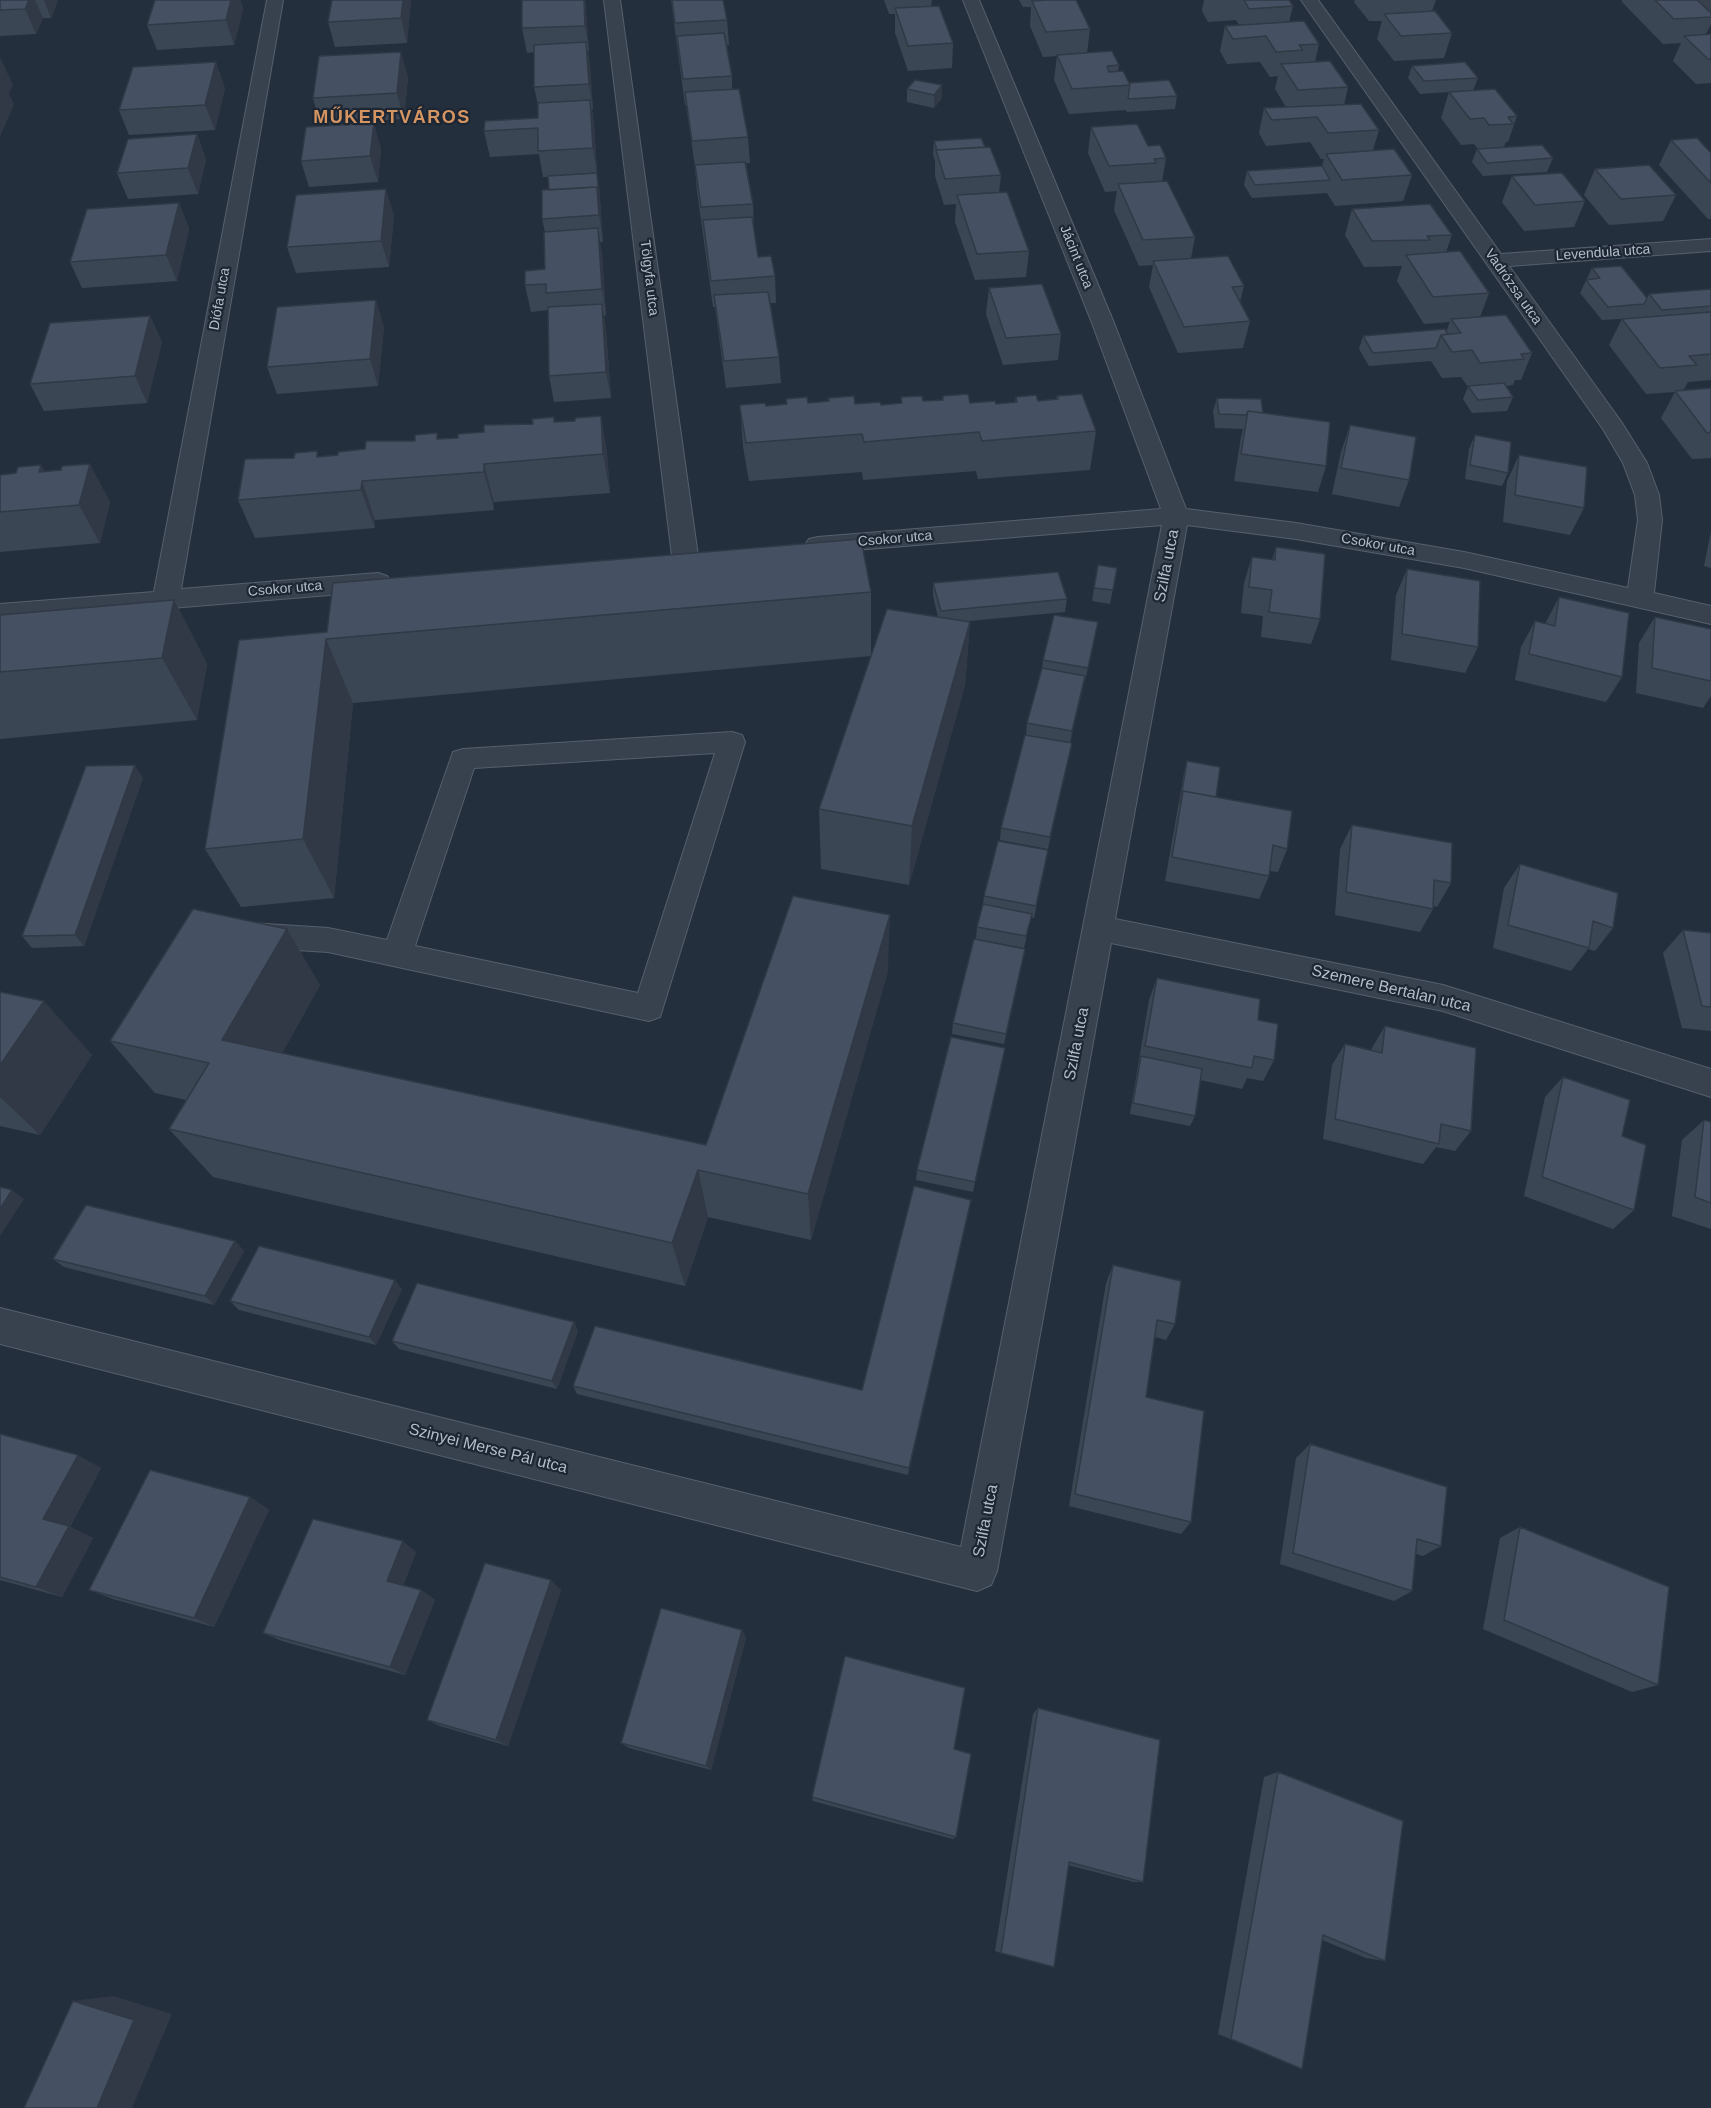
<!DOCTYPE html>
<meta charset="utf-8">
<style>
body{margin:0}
canvas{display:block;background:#242f3e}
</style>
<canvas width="1711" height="2108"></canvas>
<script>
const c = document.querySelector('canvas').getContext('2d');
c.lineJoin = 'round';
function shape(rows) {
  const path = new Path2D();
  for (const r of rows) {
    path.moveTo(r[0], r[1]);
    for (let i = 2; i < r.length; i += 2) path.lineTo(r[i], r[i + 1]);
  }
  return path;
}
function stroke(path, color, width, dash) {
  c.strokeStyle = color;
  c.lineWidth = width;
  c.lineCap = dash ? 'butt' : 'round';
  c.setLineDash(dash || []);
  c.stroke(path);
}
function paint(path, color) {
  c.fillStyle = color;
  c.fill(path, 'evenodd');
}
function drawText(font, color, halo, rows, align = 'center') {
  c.font = font + ' Helvetica,sans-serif';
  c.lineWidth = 4.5;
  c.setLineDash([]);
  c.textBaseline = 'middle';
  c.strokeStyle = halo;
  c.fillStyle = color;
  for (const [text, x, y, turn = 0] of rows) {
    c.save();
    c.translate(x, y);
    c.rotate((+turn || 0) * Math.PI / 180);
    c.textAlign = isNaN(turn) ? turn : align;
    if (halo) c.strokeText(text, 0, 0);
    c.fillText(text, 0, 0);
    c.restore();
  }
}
const service = shape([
 [732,732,742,735,745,742,660,1017,649,1021,328,952,250,947,239,943,235,935,239,927,250,923,328,928,387,940,453,752,463,749,732,732],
 [715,753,638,993,415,946,474,768,715,753]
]);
const minor = shape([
 [267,0,283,0,181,589,378,573,387,576,391,582,387,588,378,591,0,622,0,604,154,592,267,0],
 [604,0,620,0,698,556,694,562,685,564,676,562,672,556,604,0],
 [963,0,979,0,1114,323,1186,509,1296,523,1464,552,1628,588,1638,520,1635,495,1623,463,1603,429,1301,0,1318,0,1501,254,1711,239,1711,251,1509,266,1622,423,1647,463,1659,495,1662,520,1654,593,1711,606,1711,624,1464,568,1296,539,1187,525,1115,919,1443,985,1711,1069,1711,1097,1443,1011,1111,943,997,1571,991,1585,977,1591,0,1344,0,1308,961,1547,1162,525,818,553,809,551,805,545,809,539,818,537,1161,509,1092,323,963,0],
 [1694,0,1711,0,1711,14,1705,13,1694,0]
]);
stroke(service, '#565f6c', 2);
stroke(minor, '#565f6c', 2);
paint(service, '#38414e');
paint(minor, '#38414e');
paint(shape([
 [0,0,58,0,51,18,43,18,36,34,0,36],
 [155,0,240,0,243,9,234,45,157,50,147,25],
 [332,0,411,0,407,43,335,47,328,22],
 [522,0,585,0,589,51,588,51,590,67,593,109,592,109,594,125,597,173,599,186,603,242,600,242,602,255,606,315,604,316,606,330,611,398,554,402,549,376,548,310,531,312,525,285,545,269,545,232,542,219,549,190,548,177,543,177,539,154,490,157,484,131,538,118,538,105,534,87,534,52,527,53,522,28],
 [671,0,723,0,727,20,729,45,726,45,732,76,732,89,748,137,750,163,746,163,753,204,754,230,758,257,775,276,776,303,770,303,779,357,781,383,726,388,715,307,713,307,697,191,695,167,686,105,685,105],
 [884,0,932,0,931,6,953,43,952,68,908,71,895,33,895,14,889,14],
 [1019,0,1076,0,1090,29,1087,53,1119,65,1118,71,1129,83,1177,96,1175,109,1127,112,1126,110,1069,114,1054,80,1057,56,1043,57,1030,26,1031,7,1023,7],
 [1204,0,1289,0,1293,6,1289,22,1319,44,1315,62,1348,87,1344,105,1379,130,1373,150,1412,175,1403,201,1335,206,1327,193,1252,198,1244,185,1247,171,1322,166,1324,159,1321,159,1310,142,1266,146,1259,133,1264,108,1286,107,1275,89,1278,76,1270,77,1260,62,1227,64,1220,51,1225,26,1239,25,1236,20,1208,22,1202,11],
 [1355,0,1436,0,1432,11,1452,33,1444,58,1394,61,1377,39,1382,21,1369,21,1354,2],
 [1622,0,1697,0,1711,13,1711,24,1706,34,1711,34,1711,83,1696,84,1673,61,1681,43,1663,44,1622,2],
 [1412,66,1478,78,1473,91,1517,116,1508,142,1506,142,1504,147,1553,158,1547,172,1483,176,1472,162,1477,149,1478,149,1474,144,1461,145,1441,118,1449,92,1420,94,1408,78],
 [408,77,404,119,320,124,313,98],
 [942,85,942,98,934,108,907,102,907,89],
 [225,88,215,130,129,135,119,110],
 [1091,127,1148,146,1166,158,1162,182,1195,237,1191,258,1244,286,1240,302,1250,321,1243,348,1178,353,1149,287,1153,265,1139,266,1114,210,1117,191,1105,192,1088,153],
 [197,134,206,160,198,194,128,199,117,173],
 [1671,140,1711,153,1711,219,1708,219,1659,165],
 [934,141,985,147,1001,175,999,193,1029,251,1026,277,975,280,955,222,956,204,944,205,935,176,935,161,933,154],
 [381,149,378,182,309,187,301,161],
 [1595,169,1676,195,1663,221,1609,225,1584,195],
 [1512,176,1585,201,1574,227,1524,231,1502,202],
 [179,203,189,229,177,281,82,288,70,262],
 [1352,209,1452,235,1446,252,1489,293,1480,317,1532,353,1521,380,1515,380,1513,385,1506,386,1513,397,1507,411,1472,413,1463,399,1468,387,1461,377,1442,378,1431,361,1369,366,1359,349,1363,336,1446,332,1450,322,1424,324,1397,281,1402,266,1364,267,1345,235],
 [394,215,389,267,296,273,287,247],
 [1592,268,1647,298,1649,294,1711,289,1711,380,1688,382,1683,391,1711,388,1711,458,1692,459,1661,418,1675,392,1646,394,1609,345,1622,319,1637,318,1602,320,1580,293],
 [989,288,1061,334,1058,360,1003,365,986,314],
 [150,316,162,342,147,403,44,411,30,384],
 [384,327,378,386,277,394,267,367],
 [943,396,970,403,996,404,1015,403,1016,397,1038,401,1056,399,1057,396,1096,431,1090,470,978,479,976,471,863,480,862,472,749,481,743,447,740,405,766,406,787,404,786,399,808,403,828,401,828,398,855,404,881,405,901,403,901,397,923,401,942,400],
 [1217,398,1263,413,1326,466,1318,492,1234,481,1241,437,1243,429,1215,428,1213,411],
 [601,416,607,454,610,493,494,502,494,510,375,520,375,528,255,538,238,500,294,458,338,455,415,441,458,438,484,432,533,424,575,421],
 [1350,425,1409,480,1399,507,1332,494,1341,452],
 [1475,435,1508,473,1502,486,1465,479,1469,449],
 [1519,455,1584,508,1570,535,1503,522,1507,481],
 [44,471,110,502,100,543,0,552,0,475],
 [1711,531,1711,568,1704,566],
 [1276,547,1320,619,1311,644,1261,637,1263,616,1241,613,1244,583,1252,557,1272,560],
 [1098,565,1117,568,1110,604,1092,601],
 [1407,569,1478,647,1465,673,1391,660,1396,595],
 [933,583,1067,599,1065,612,969,621,970,622,965,685,909,885,821,869,819,809,938,617,933,596],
 [871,592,871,656,353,703,334,898,241,907,205,849,239,640],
 [1559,597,1622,677,1606,702,1515,680,1521,647,1535,621,1545,624],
 [174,600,207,664,197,720,0,739,0,615],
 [1655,617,1711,629,1711,696,1703,708,1636,693,1639,643],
 [1098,622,1085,681,1084,681,1070,743,1069,756,1048,849,1000,840,1001,828,1026,735,1027,723,1042,668,1043,660],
 [1187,761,1216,797,1287,849,1278,872,1270,871,1269,876,1259,899,1165,881,1184,773],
 [143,778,84,946,32,948,22,936],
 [1352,825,1451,883,1437,907,1433,906,1433,909,1420,932,1335,915,1340,849],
 [1048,850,1034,918,1031,917,1024,948,976,939,977,927,983,905,984,896],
 [1520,864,1613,928,1595,951,1588,949,1571,971,1493,948,1504,888],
 [1683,930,1711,933,1711,1031,1682,1028,1663,953],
 [1025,949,1004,1044,952,1034,953,1023],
 [888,971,811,1240,708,1217,685,1286,213,1177,169,1129,186,1100,155,1093,110,1041,320,985,282,1053,706,1145],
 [1157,978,1258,1020,1274,1060,1263,1081,1247,1078,1242,1089,1200,1080,1195,1116,1190,1126,1130,1114,1149,1000],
 [0,992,92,1055,40,1135,0,1126],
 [1385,1026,1471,1131,1455,1151,1436,1147,1423,1164,1323,1139,1332,1065,1345,1044,1371,1050,1372,1048],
 [1005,1048,973,1192,916,1180,917,1170],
 [1563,1077,1622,1136,1634,1210,1613,1229,1524,1196,1545,1097],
 [1704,1120,1711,1122,1711,1229,1672,1216,1682,1140],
 [969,1209,908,1475,577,1394,573,1386,862,1390],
 [235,1241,244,1251,214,1305,64,1267,53,1259],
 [1113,1265,1175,1324,1166,1340,1155,1337,1146,1397,1191,1522,1181,1534,1069,1506,1106,1283],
 [402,1289,376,1345,239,1310,230,1301],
 [574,1322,578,1331,557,1389,399,1349,392,1341],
 [0,1434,101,1468,70,1527,93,1538,62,1597,0,1580],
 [1310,1444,1441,1546,1423,1556,1416,1554,1412,1591,1394,1601,1280,1564,1296,1458],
 [250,1497,269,1510,214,1627,113,1599,89,1590],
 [1520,1527,1658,1685,1632,1692,1483,1629,1500,1538],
 [416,1552,403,1586,421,1590,435,1600,405,1675,282,1641,263,1633],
 [561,1590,508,1746,440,1726,427,1720],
 [742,1630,746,1638,711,1770,629,1748,621,1743],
 [1038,1708,1143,1882,1134,1882,1068,1865,1001,1953,995,1951,1033,1714],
 [954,1749,956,1837,953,1839,813,1801,812,1797],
 [1278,1772,1385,1961,1366,1958,1322,1940,1302,2069,1218,2034,1264,1777]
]), '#3b4654');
paint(shape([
 [29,0,35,0,43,18,36,34,25,9],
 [44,0,58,0,51,18],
 [231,0,240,0,243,9,234,45,226,20],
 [403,0,411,0,407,43,401,18],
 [584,0,585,0,586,12,589,51,585,26],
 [586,42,590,67,593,109,589,84],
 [401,52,408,77,404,119,397,93],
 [0,57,13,85,9,94,14,104,0,137],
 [216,62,225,88,215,130,205,105],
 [942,85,942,98,934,108,934,95],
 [590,100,594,125,597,174,593,148],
 [374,123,381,149,378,182,370,156],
 [197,134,206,160,198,194,188,168],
 [597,173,599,186,603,242,599,215,597,187],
 [386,189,394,215,389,267,381,241],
 [179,203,189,229,177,281,166,255],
 [598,228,602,255,606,315,602,289],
 [376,300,384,327,378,386,370,359],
 [602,304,606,330,611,398,606,372],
 [150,316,162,342,147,403,135,376],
 [601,416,607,454,610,493,603,454],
 [90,464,110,502,100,543,79,505],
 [484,464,494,502,494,510,484,472],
 [41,465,63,504,39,472],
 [362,481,375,520,375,528,361,490],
 [174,600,207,664,197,720,162,658],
 [970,622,965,685,909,885,912,826],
 [326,639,353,703,334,898,303,839],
 [1085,676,1083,688,1070,744,1072,731],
 [1072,743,1069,756,1048,849,1050,837],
 [135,765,143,778,84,946,75,935],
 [890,915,888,971,811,1240,808,1194],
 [287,929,320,985,260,1092,222,1040],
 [44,1001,92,1055,40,1135,0,1097,0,1065],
 [1005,1048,1003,1059,973,1192,975,1182],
 [698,1170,708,1217,685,1286,672,1243],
 [12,1190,24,1199,0,1236,0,1209],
 [971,1200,969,1209,908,1475,909,1468],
 [235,1241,244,1251,214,1305,205,1296],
 [395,1280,402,1289,376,1345,369,1337],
 [574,1322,578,1331,557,1389,552,1381],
 [78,1455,101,1468,70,1527,93,1538,62,1597,36,1587,43,1519],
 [250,1497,269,1510,214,1627,194,1618],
 [403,1541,416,1552,401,1591,387,1581],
 [551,1580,561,1590,508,1746,496,1740],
 [421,1590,435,1600,405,1675,390,1667],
 [742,1630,746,1638,711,1770,706,1766],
 [113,1996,172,2014,132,2108,97,2108,73,2001]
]), '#303945');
const building = shape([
 [0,0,29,0,25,9,0,10,0,0],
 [155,0,231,0,226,20,147,25,155,0],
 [332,0,403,0,401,18,328,22,332,0],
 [522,0,584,0,585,26,522,28,522,0],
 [672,0,723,0,727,20,675,23,672,0],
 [1048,0,1076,0,1090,29,1046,32,1032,1,1048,0],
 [1244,0,1289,0,1293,6,1249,9,1244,0],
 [1655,0,1697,0,1711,13,1711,17,1674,19,1655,0],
 [939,6,953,43,908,46,895,8,939,6],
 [1435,11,1452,33,1401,36,1384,14,1435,11],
 [1304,21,1319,44,1299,45,1303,50,1276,52,1266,36,1233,39,1225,26,1304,21],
 [724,33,732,76,683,79,677,36,724,33],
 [1711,34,1711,59,1708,59,1684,36,1711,34],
 [586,42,589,84,534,87,534,45,586,42],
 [1112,51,1119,65,1107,66,1109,72,1123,71,1130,85,1072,89,1057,55,1112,51],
 [401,52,397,93,313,98,319,56,401,52],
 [1330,61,1348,87,1298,90,1281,64,1330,61],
 [216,62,205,105,119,110,133,67,216,62],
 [1465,62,1478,78,1424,81,1412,66,1465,62],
 [915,80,942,85,934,95,907,89,915,80],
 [1169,80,1177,96,1129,99,1128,97,1130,85,1129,83,1169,80],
 [739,89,748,137,692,141,685,92,739,89],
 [1495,89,1517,116,1508,117,1513,124,1489,125,1484,118,1470,119,1449,92,1495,89],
 [590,100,593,148,538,151,538,128,484,131,485,121,538,118,538,103,590,100],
 [1361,104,1379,130,1328,133,1317,117,1272,120,1264,108,1361,104],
 [374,123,370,156,301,161,306,127,374,123],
 [1137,124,1148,146,1160,145,1166,158,1154,159,1156,163,1109,166,1091,127,1137,124],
 [197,134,188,168,117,173,128,139,197,134],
 [981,138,985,147,937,150,934,141,981,138],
 [1697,138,1711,153,1711,183,1671,140,1697,138],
 [1542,145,1553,158,1487,163,1477,149,1542,145],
 [990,147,1001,175,945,179,936,150,990,147],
 [1394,149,1412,175,1342,180,1326,154,1394,149],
 [745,162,753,204,701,207,695,165,745,162],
 [1649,165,1676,195,1621,199,1595,169,1649,165],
 [1322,166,1330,180,1255,185,1247,171,1322,166],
 [597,173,599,199,597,187,549,190,548,176,597,173],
 [1562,173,1585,201,1535,205,1512,176,1562,173],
 [1167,181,1195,237,1143,240,1118,184,1167,181],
 [597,187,599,215,542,219,542,190,597,187],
 [386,189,381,241,287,247,296,195,386,189],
 [1007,192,1029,251,977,254,957,195,1007,192],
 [179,203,166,255,70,262,87,209,179,203],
 [1430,204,1452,235,1427,236,1430,240,1372,241,1352,209,1430,204],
 [752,217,758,257,771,256,775,276,711,281,703,220,752,217],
 [598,228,602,289,546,293,546,284,525,285,525,271,545,269,544,232,598,228],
 [1460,251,1489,293,1433,297,1406,255,1460,251],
 [1228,256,1244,286,1232,287,1250,321,1184,327,1153,261,1228,256],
 [1621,266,1647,298,1644,304,1608,307,1586,280,1600,278,1592,268,1621,266],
 [1042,284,1061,334,1006,338,989,288,1042,284],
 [1711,289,1711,306,1662,310,1649,294,1711,289],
 [768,292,779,357,724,361,714,295,768,292],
 [376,300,370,359,267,367,277,307,376,300],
 [602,304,606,372,549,376,548,307,602,304],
 [1711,312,1711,354,1689,356,1697,365,1660,368,1622,319,1711,312],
 [1506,315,1532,353,1521,354,1524,359,1480,363,1472,350,1452,352,1441,335,1461,333,1451,319,1506,315],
 [150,316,135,376,30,384,50,323,150,316],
 [1445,329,1448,334,1441,335,1436,348,1373,353,1363,336,1445,329],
 [1504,383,1513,397,1478,400,1468,386,1504,383],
 [1711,388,1711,432,1707,433,1675,391,1711,388],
 [968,394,970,403,995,401,996,404,1017,402,1016,397,1036,395,1038,401,1058,399,1057,396,1082,394,1096,431,982,441,979,432,864,442,862,434,746,443,740,408,740,405,765,403,766,406,787,404,786,399,807,397,808,403,829,401,828,398,854,396,855,404,880,402,881,405,902,403,901,397,922,396,923,401,943,400,943,396,968,394],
 [1217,398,1261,399,1263,413,1248,411,1246,415,1219,414,1217,398],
 [1248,411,1330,422,1326,466,1241,454,1248,411],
 [601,416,603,454,484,464,484,472,362,481,361,490,238,500,245,459,294,458,295,453,317,451,317,457,338,455,338,452,365,449,366,441,415,441,415,435,437,433,437,439,458,438,458,434,484,432,484,425,533,424,532,419,554,417,554,422,575,421,575,418,601,416],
 [1350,425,1416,437,1409,480,1341,468,1350,425],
 [1475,435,1511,442,1508,473,1470,465,1475,435],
 [1519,455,1587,467,1584,508,1515,495,1519,455],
 [90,464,79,505,0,512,0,475,16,473,18,467,41,465,39,472,61,470,62,466,90,464],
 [861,539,871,592,326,639,303,839,205,849,239,640,327,632,333,583,861,539],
 [1276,547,1325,554,1320,619,1269,612,1272,590,1249,587,1252,557,1275,560,1276,547],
 [1098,565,1117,568,1113,590,1094,588,1098,565],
 [1407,569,1480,581,1478,647,1402,634,1407,569],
 [1058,572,1067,599,941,611,933,583,1058,572],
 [1559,597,1629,613,1622,677,1529,654,1535,621,1555,626,1559,597],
 [174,600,162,658,0,672,0,615,174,600],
 [887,609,970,622,912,826,819,809,887,609],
 [1054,615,1098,622,1088,668,1043,660,1054,615],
 [1655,617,1711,629,1711,681,1652,668,1655,617],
 [1042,668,1085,676,1072,731,1027,723,1042,668],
 [1025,735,1072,743,1050,837,1001,828,1025,735],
 [1187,761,1220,767,1216,797,1183,791,1180,803,1187,761],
 [135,765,75,935,22,936,86,766,135,765],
 [1183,791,1292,811,1287,849,1273,845,1269,876,1172,857,1183,791],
 [1352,825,1452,843,1451,883,1434,880,1433,909,1346,892,1352,825],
 [998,841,1048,850,1036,906,984,896,998,841],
 [1520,864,1618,893,1613,928,1593,921,1589,948,1508,925,1520,864],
 [793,896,890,915,808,1194,698,1170,672,1243,169,1129,209,1063,110,1041,193,909,287,929,222,1040,706,1145,793,896],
 [983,904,1032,914,1026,936,977,927,983,904],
 [1683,930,1711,933,1711,1007,1702,1006,1683,930],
 [974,939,1025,949,1006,1034,953,1023,974,939],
 [1157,978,1260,999,1258,1020,1278,1024,1274,1060,1254,1056,1252,1068,1145,1046,1157,978],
 [0,992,44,1001,0,1065,0,992],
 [1385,1026,1476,1048,1471,1131,1441,1124,1439,1144,1335,1119,1345,1044,1382,1053,1385,1026],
 [951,1037,1005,1048,975,1182,917,1170,951,1037],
 [1141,1056,1202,1069,1195,1116,1133,1103,1141,1056],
 [1563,1077,1630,1100,1622,1136,1646,1145,1634,1210,1542,1177,1563,1077],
 [1704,1120,1711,1122,1711,1203,1695,1197,1704,1120],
 [914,1186,971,1200,909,1468,573,1386,595,1326,862,1390,914,1186],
 [0,1187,12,1190,0,1209,0,1187],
 [86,1205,235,1241,205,1296,53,1259,86,1205],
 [259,1246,395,1280,369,1337,230,1301,259,1246],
 [1113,1265,1181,1281,1175,1324,1157,1320,1146,1397,1204,1411,1191,1522,1075,1494,1113,1265],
 [417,1283,574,1322,552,1381,392,1341,417,1283],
 [0,1434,78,1455,43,1519,69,1526,36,1587,0,1577,0,1434],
 [1310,1444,1447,1487,1441,1546,1417,1539,1412,1591,1293,1553,1310,1444],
 [150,1470,250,1497,194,1618,89,1590,150,1470],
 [313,1519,403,1541,387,1581,421,1590,390,1667,263,1633,313,1519],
 [1520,1527,1669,1587,1658,1685,1504,1620,1520,1527],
 [485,1563,551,1580,496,1740,427,1720,485,1563],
 [661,1608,742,1630,706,1766,621,1743,661,1608],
 [845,1656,965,1688,954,1749,971,1754,956,1837,812,1797,845,1656],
 [1038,1708,1160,1740,1143,1882,1069,1862,1054,1967,1001,1953,1038,1708],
 [1278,1772,1403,1821,1385,1961,1323,1935,1302,2069,1231,2039,1278,1772],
 [73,2001,134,2020,97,2108,24,2108,73,2001]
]);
paint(building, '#455162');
stroke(building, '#303945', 1.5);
drawText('14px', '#b4bcc9', '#1d2633', [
 ["Levendula utca",1603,253,-4],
 ["Jácint utca",1076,257,68],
 ["Tölgyfa utca",649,278,83],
 ["Vadrózsa utca",1513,287,55],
 ["Diófa utca",220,299,-80],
 ["Csokor utca",895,539,-5],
 ["Csokor utca",1378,545,10],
 ["Csokor utca",285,589,-5]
]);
drawText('16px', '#b4bcc9', '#1d2633', [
 ["Szilfa utca",1167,566,-79],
 ["Szemere Bertalan utca",1391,989,13],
 ["Szilfa utca",1077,1044,-79],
 ["Szinyei Merse Pál utca",488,1449,14],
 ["Szilfa utca",986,1521,-79]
]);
c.letterSpacing = '1.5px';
drawText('bold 18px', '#d59563', '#1d2633', [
 ["MŰKERTVÁROS",392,118]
]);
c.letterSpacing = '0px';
</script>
